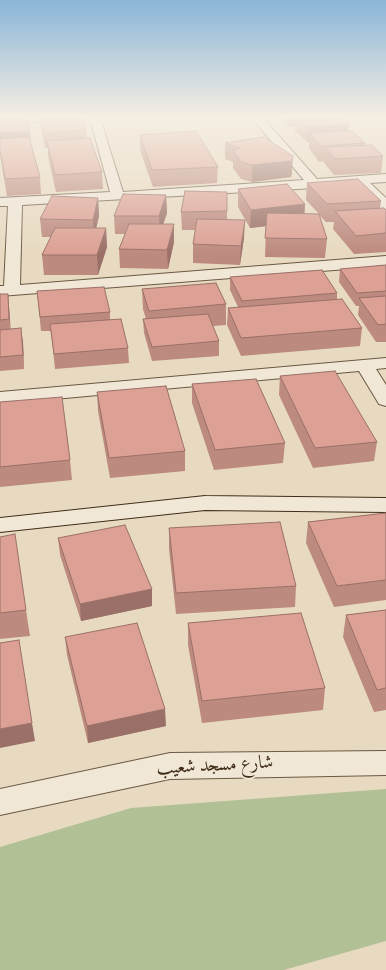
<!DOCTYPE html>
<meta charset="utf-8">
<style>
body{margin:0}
canvas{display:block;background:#e8dac1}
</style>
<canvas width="386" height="970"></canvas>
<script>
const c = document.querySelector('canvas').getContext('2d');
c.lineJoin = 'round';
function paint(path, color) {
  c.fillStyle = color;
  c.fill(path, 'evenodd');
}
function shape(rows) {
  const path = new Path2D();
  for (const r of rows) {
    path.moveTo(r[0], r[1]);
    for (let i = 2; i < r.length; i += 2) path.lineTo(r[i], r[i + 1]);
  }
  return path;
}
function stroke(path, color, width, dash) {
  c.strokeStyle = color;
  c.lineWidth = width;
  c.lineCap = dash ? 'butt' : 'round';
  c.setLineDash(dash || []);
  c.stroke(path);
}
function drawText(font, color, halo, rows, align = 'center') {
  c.font = font + ' Vollkorn,Amiri,serif';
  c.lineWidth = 3.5;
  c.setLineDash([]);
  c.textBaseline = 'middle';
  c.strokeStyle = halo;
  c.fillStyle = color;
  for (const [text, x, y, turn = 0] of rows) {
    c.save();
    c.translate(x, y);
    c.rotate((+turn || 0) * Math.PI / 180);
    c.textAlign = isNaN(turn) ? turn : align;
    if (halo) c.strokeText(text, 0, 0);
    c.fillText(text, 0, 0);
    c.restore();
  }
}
paint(shape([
 [386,789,386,941,284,970,0,970,0,847,131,808]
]), '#b2c096');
const street = shape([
 [13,118,50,118,45,121,0,126,0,120,13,118],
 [90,118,100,118,123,192,304,180,252,118,263,118,317,179,386,174,386,182,370,183,386,198,386,210,381,209,357,184,315,188,22,205,20,285,386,256,386,266,0,296,0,286,4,286,8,206,0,206,0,198,110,192,90,118],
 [386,358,386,368,376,369,386,385,386,406,379,404,359,371,0,404,0,392,386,358],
 [386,751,386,775,170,779,0,815,0,789,170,753,386,751]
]);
const secondary = shape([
 [205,496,386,498,386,512,205,510,0,532,0,518,205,496]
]);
stroke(street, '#6b5943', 2);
stroke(secondary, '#412e19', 2);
paint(street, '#f0e7d7');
paint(secondary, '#f0e7d7');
paint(shape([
 [0,118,30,131,31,144,40,177,41,194,7,196,0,155],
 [40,118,83,118,86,130,87,138,102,172,103,189,56,192,48,156,48,148,45,148,41,129],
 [281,118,342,118,349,124,348,131,365,143,365,145,383,156,381,173,334,175,324,163,324,161,319,162,309,148,309,142,307,142,295,131,295,126,289,126],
 [140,135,218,167,217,183,153,187,140,150],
 [264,137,292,172,291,177,252,182,241,179,233,168,233,162,225,159,225,143],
 [307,183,381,201,380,208,386,210,386,252,354,254,333,229,334,222,326,222,319,215,327,239,325,258,265,257,266,226,250,228,238,207,238,189,305,204,304,214,319,214,306,200],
 [166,195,167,213,163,224,174,242,168,269,120,268,119,249,125,234,115,234,114,216],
 [98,198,99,216,96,228,106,228,107,247,98,275,44,275,42,255,51,237,42,237,40,219],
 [227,211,227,220,244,238,240,265,193,263,193,244,195,230,182,230,181,212],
 [386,265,386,342,376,342,358,315,359,306,356,306,339,282,340,269],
 [230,277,337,293,337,300,362,328,360,346,241,356,227,325,228,308,238,307,230,290],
 [142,289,226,304,226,325,213,326,219,341,219,356,152,361,144,333,143,319,146,319,143,309],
 [37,291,110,312,110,320,128,348,129,363,55,369,51,331,41,331],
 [0,294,9,307,10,329,23,342,24,369,0,371],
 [280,376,377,442,374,461,313,468,279,395],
 [192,384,285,443,283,463,214,470,192,403],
 [97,392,185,451,185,471,110,478,98,411],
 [0,402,70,460,72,480,0,487],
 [386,513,386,600,334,607,306,543,308,522],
 [169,528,296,586,295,607,176,614,169,549],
 [0,537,26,610,30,636,0,639],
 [58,538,152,589,152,606,81,621,60,555],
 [386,610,386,710,374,712,343,637,346,615],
 [188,623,325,688,323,710,202,723,188,645],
 [65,637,166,726,88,743,67,655]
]), '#bd8a7f');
paint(shape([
 [289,118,295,118,295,126,289,126],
 [349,124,347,139,310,133,309,142,307,142,308,127],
 [30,131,31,147,0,149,0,133],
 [293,156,292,172,291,177,252,182,252,165],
 [166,195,167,213,160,234,159,216],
 [98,198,99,216,94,238,93,220],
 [305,204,304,222,250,228,251,210],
 [245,220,244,238,240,265,241,246],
 [174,224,174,242,168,269,167,250],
 [106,228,107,247,98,275,97,255],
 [8,294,11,333,9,319],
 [21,328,23,342,24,369,23,355],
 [152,589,152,606,81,621,80,604],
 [165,709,166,726,88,743,87,726],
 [32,723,35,741,0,748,0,729]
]), '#9a7068');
const building = shape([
 [0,118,26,118,30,131,0,133,0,118],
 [41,118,83,118,86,130,43,133,41,118],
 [298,118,342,118,349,124,308,127,298,118],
 [196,131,218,167,152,170,140,135,196,131],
 [352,131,365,143,321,146,310,133,352,131],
 [29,137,40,177,5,179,0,149,0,139,29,137],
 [264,137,293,156,292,161,252,165,241,162,233,151,240,148,225,143,264,137],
 [90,138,102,172,55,175,47,141,90,138],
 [372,145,383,156,335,159,325,147,372,145],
 [358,179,381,201,327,204,307,183,358,179],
 [287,184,305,204,251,210,238,189,287,184],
 [185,191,227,192,227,211,181,212,185,191],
 [123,194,166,195,159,216,114,216,123,194],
 [52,196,98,198,93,220,40,219,52,196],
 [384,208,386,210,386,233,356,236,335,211,384,208],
 [267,213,319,214,327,239,265,238,267,213],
 [197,219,245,220,241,246,193,244,197,219],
 [129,224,174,224,167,250,119,249,129,224],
 [55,228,106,228,97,255,42,255,55,228],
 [386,265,386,291,357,293,340,269,386,265],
 [322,270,337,293,242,301,230,277,322,270],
 [216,283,226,304,149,311,142,289,216,283],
 [104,287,110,312,40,317,37,291,104,287],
 [0,294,8,294,9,319,0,320,0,294],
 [386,296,386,324,378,325,359,298,386,296],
 [342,299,362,328,241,338,228,308,342,299],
 [208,314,219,341,152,347,143,319,208,314],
 [121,319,128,348,54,354,50,324,121,319],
 [21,328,23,355,0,357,0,330,21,328],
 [335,371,377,442,315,448,280,376,335,371],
 [256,379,285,443,215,450,192,384,256,379],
 [166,386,185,451,109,458,97,392,166,386],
 [62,397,70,460,0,467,0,402,62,397],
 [386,513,386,580,337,586,308,522,386,513],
 [280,522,296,586,176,593,169,528,280,522],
 [125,525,152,589,80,604,58,538,125,525],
 [15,534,26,610,0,613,0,537,15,534],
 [386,610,386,688,377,690,346,615,386,610],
 [301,613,325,688,202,701,188,623,301,613],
 [137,623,165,709,87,726,65,637,137,623],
 [19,640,32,723,0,729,0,643,19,640]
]);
paint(building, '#dca094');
stroke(building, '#9a7068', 1);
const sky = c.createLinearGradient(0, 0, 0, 254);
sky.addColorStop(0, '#8ab5d8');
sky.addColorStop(0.46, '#f5eee3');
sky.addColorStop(1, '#f5eee300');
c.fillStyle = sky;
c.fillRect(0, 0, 386, 254);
drawText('19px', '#412e19', '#f0e7d7', [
 ["شارع مسجد شعيب",215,767,-3]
]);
</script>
